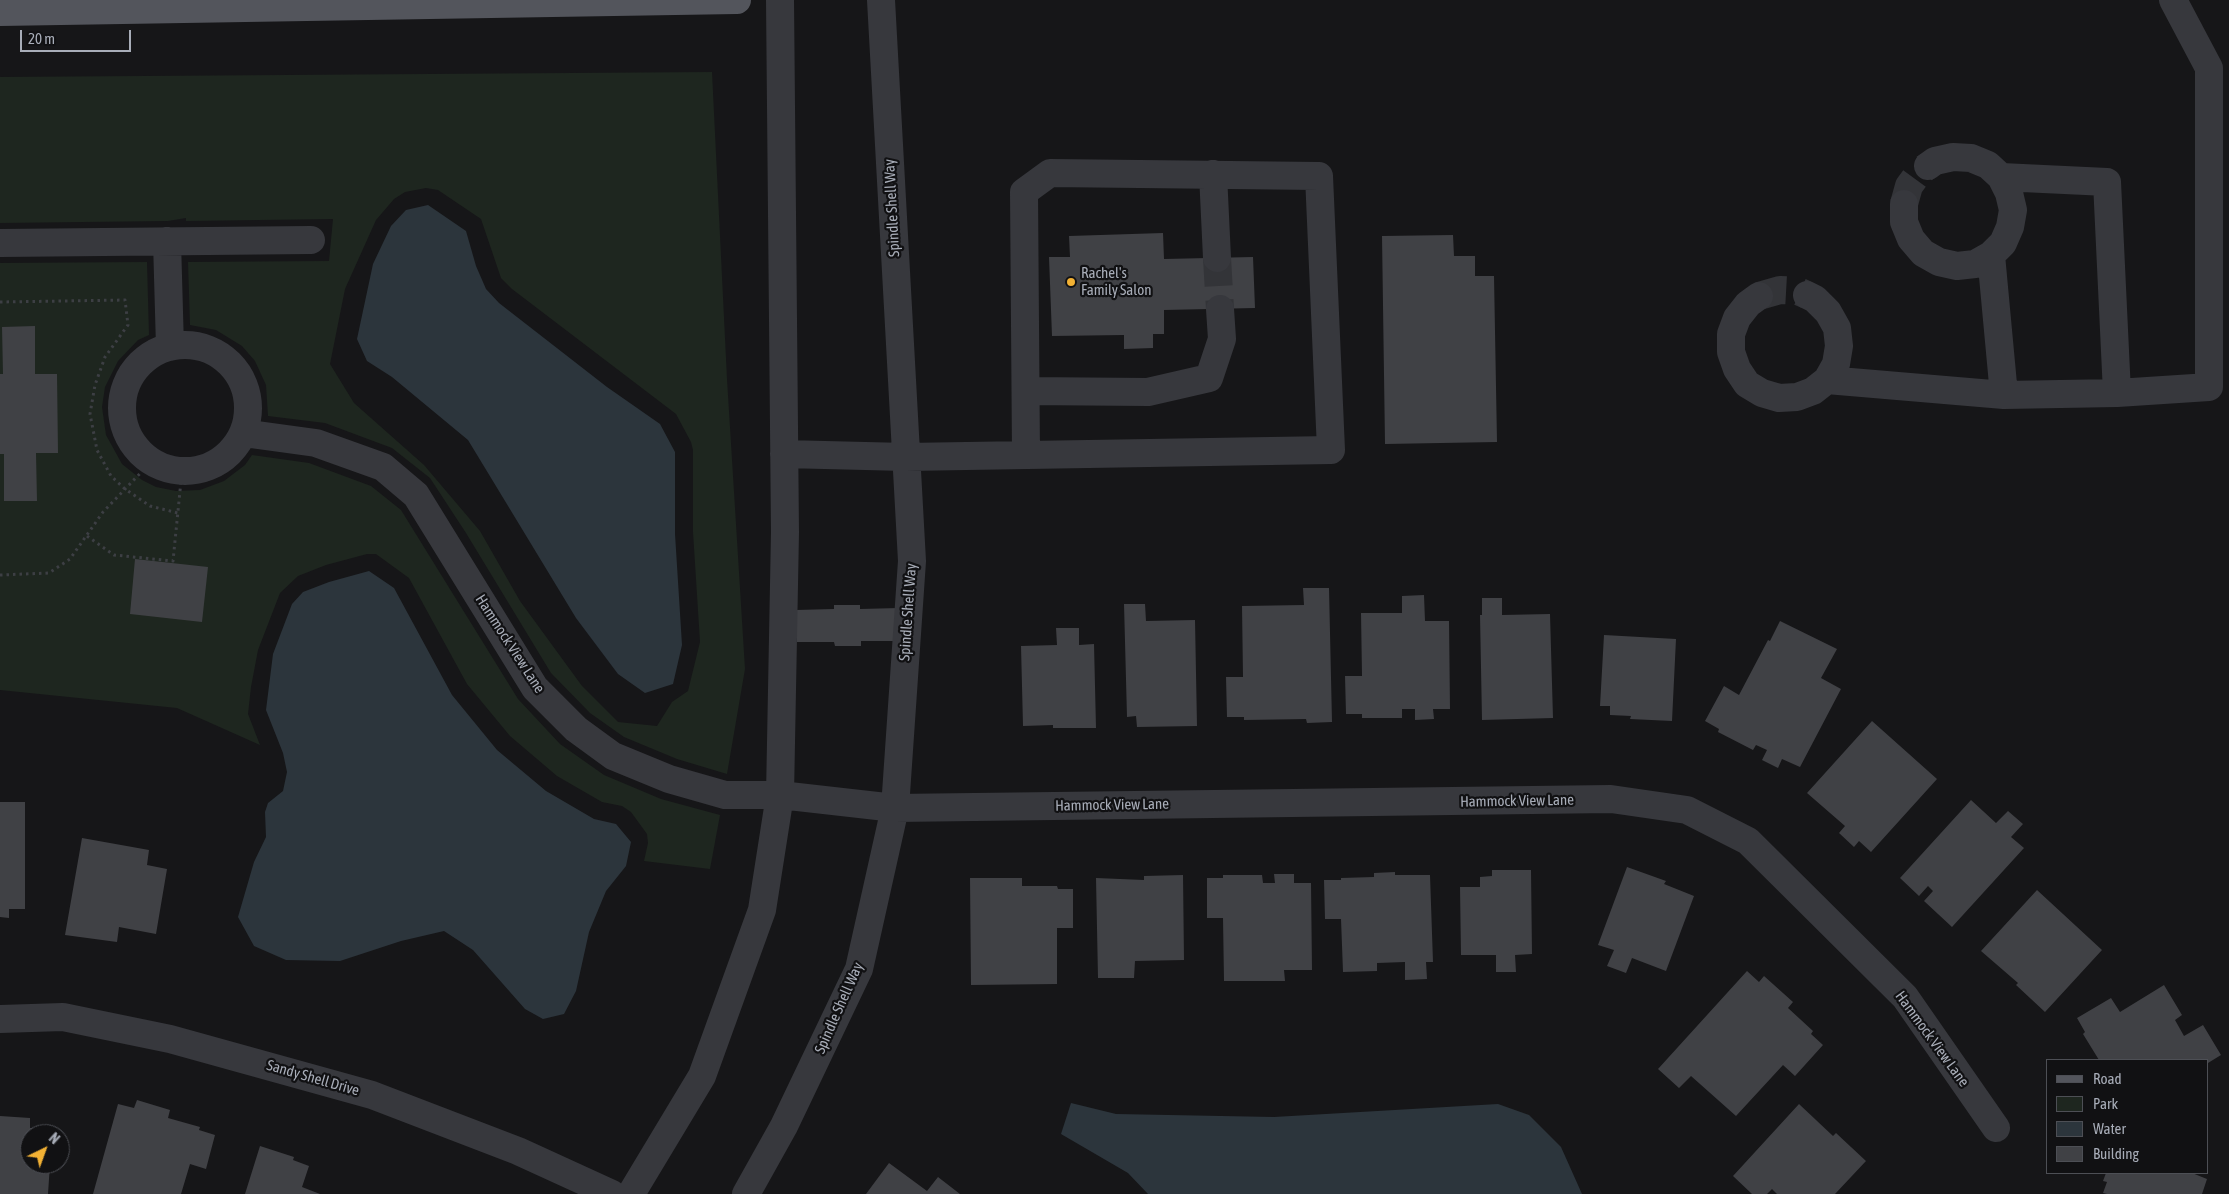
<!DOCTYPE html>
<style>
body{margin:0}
#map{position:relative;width:2229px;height:1194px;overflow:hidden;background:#161618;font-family:"Asap Condensed",sans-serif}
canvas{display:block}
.legend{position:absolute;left:2046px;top:1059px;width:162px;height:115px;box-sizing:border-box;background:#111113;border:1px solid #4d4f55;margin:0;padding:6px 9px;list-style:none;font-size:15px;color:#a8adb8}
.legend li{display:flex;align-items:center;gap:10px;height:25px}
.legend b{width:25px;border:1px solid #4d4f55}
.north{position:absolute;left:20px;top:1124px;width:50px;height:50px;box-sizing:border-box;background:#111113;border:1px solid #4d4f55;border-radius:50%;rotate:42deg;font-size:14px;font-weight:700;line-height:20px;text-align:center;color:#a8adb8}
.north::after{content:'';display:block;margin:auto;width:18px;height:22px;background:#f2b134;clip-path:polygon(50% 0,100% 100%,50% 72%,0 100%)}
.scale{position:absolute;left:20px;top:30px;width:111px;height:22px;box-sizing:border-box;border:2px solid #a8adb8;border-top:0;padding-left:6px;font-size:15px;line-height:18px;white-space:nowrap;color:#a8adb8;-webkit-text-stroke:4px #111113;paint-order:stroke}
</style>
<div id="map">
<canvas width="2229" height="1194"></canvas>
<ul class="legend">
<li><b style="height:6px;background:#53555c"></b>Road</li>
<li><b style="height:14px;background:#1e261f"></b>Park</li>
<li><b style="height:14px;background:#2c353c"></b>Water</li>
<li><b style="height:14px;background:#404145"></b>Building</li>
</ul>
<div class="north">N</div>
<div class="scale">20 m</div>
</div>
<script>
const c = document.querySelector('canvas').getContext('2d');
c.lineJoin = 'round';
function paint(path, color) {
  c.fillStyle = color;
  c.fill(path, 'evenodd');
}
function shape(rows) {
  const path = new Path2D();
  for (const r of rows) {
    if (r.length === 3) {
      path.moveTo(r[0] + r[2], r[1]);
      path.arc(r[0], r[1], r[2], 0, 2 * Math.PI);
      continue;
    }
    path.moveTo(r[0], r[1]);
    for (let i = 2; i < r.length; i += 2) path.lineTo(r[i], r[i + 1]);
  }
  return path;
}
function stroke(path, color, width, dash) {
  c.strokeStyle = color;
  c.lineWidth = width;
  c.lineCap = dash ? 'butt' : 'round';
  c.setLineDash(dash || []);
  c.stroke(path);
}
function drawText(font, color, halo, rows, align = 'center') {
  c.font = font + ' "Asap Condensed",sans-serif';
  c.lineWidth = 4.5;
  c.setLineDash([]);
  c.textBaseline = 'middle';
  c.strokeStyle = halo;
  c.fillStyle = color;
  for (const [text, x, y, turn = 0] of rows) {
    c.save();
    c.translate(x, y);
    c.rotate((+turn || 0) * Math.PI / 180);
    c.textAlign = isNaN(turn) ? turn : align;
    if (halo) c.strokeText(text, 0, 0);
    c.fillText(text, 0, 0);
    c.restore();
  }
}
paint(shape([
 [712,72,727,379,745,669,727,774,677,759,624,737,590,713,551,673,466,533,430,478,392,448,325,423,268,416,266,385,255,361,242,346,216,330,190,325,188,262,329,261,333,219,186,221,186,218,168,221,0,223,0,77],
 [426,188,438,190,481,219,501,278,512,289,676,414,691,442,693,450,693,532,700,642,688,691,672,702,657,726,618,722,582,686,520,601,480,531,424,465,354,403,330,364,345,289,376,220,394,199,405,192],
 [147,262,149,335,138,340,118,361,105,387,102,407,106,435,122,464,142,480,156,487,176,491,200,490,224,481,245,465,252,455,309,463,371,486,401,510,518,699,560,744,604,775,661,799,720,815,710,869,644,861,648,843,647,834,631,812,622,806,602,802,557,776,510,736,467,684,409,578,376,554,367,554,326,565,298,576,280,593,258,650,251,687,248,714,260,745,177,708,0,690,0,263]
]), '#1e261f');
paint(shape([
 [428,205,466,231,476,266,486,289,499,303,607,387,660,424,675,452,675,534,682,645,673,684,645,693,618,674,576,618,468,440,392,377,367,361,357,339,373,264,391,226,406,210],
 [369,571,394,588,452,695,497,750,546,791,594,819,616,824,631,842,626,866,606,891,589,932,576,991,564,1014,543,1019,525,1009,473,950,444,931,401,941,340,961,286,960,254,946,238,917,254,862,266,837,265,812,268,803,283,791,287,772,283,753,266,710,273,654,292,604,303,592,329,582],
 [1071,1103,1116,1114,1274,1117,1498,1104,1529,1115,1561,1147,1582,1194,1148,1194,1128,1173,1061,1134]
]), '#2c353c');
paint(shape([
 [1163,233,1164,259,1253,257,1255,308,1164,310,1164,334,1153,334,1153,348,1124,349,1124,335,1052,336,1049,257,1070,257,1069,236],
 [1453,235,1454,256,1475,256,1475,276,1494,276,1497,442,1385,444,1382,236],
 [35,326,35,374,57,374,58,453,36,453,37,501,4,501,4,454,0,454,0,374,3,374,2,327],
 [135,559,208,567,202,622,130,614],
 [1303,588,1329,588,1332,722,1307,723,1306,719,1244,720,1244,717,1227,717,1226,677,1243,677,1242,606,1304,605],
 [1424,595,1425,621,1449,621,1450,709,1433,709,1434,719,1415,720,1415,709,1402,709,1402,718,1362,718,1362,714,1346,714,1345,676,1362,676,1361,613,1402,613,1402,596],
 [1482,598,1502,598,1502,615,1550,614,1553,718,1482,720,1480,615,1482,615],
 [1124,604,1145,604,1146,621,1195,620,1197,726,1137,727,1136,716,1127,717],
 [834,605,860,605,860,609,899,608,900,641,861,641,861,646,835,646,834,642,797,642,796,610,834,609],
 [1780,621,1837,649,1821,678,1841,689,1800,767,1782,759,1778,768,1762,760,1767,750,1756,745,1753,750,1718,732,1719,729,1705,721,1724,686,1739,695,1768,640,1770,641],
 [1056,628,1079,628,1079,645,1094,644,1096,728,1053,728,1053,725,1023,726,1021,646,1057,645],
 [1604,635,1676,639,1672,721,1630,719,1631,716,1610,715,1610,706,1600,706],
 [1872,721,1937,779,1871,852,1859,841,1854,847,1839,833,1845,826,1807,793],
 [1971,800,1996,823,2008,811,2023,824,2011,837,2024,848,1952,927,1924,901,1933,891,1928,886,1919,896,1900,878],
 [0,802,25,802,25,909,9,909,9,918,0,917],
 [82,838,149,850,147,865,167,869,156,934,119,927,117,942,65,935],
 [1627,867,1666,881,1664,884,1694,896,1666,971,1632,958,1626,973,1607,966,1614,950,1598,945],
 [1492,870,1531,870,1532,954,1515,955,1516,972,1496,972,1496,955,1461,955,1460,887,1480,887,1480,877,1492,876],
 [1395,872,1395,875,1430,875,1433,962,1426,962,1427,979,1405,980,1405,962,1377,963,1377,971,1343,972,1341,919,1325,919,1324,880,1341,880,1341,878,1374,877,1374,873],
 [1274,874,1294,874,1294,883,1311,883,1312,970,1284,970,1285,981,1224,981,1223,918,1207,918,1207,878,1223,878,1223,875,1262,875,1263,883,1275,883],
 [1183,875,1184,960,1135,961,1134,978,1098,978,1096,878,1144,880,1144,876],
 [970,878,1022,878,1022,886,1057,886,1058,889,1073,889,1073,928,1057,928,1057,984,971,985],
 [2037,890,2102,950,2045,1012,2016,985,2018,983,1981,951],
 [1747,971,1759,982,1764,976,1793,1002,1788,1008,1813,1031,1811,1034,1823,1045,1795,1076,1783,1065,1736,1116,1691,1076,1679,1088,1658,1069],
 [2164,985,2182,1015,2175,1020,2184,1036,2203,1025,2221,1055,2208,1063,2208,1060,2099,1060,2083,1034,2085,1032,2077,1018,2111,998,2120,1012],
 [137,1100,170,1110,168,1118,200,1127,199,1130,215,1135,206,1169,190,1164,181,1194,93,1194,118,1104,134,1108],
 [1799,1104,1833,1136,1836,1133,1866,1161,1835,1194,1777,1194,1772,1189,1767,1194,1752,1194,1733,1176],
 [0,1116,30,1118,30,1128,52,1130,51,1134,30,1134,30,1164,50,1164,48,1194,0,1194],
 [260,1146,294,1157,293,1160,309,1166,302,1187,320,1194,245,1194],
 [889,1163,927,1191,938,1177,960,1194,866,1194],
 [2106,1173,2192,1173,2207,1179,2202,1194,2107,1194,2103,1193,2107,1182,2103,1181]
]), '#404145');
stroke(shape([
 [1904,204,1909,186,1920,171,1928,166],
 [1217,258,1220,309],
 [1759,296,1780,290,1798,291,1807,295]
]), '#333438', 28, [28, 14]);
stroke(shape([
 [0,302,125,300,128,325,105,357,95,385,90,414,97,450,111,476,125,489,150,506,178,513],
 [87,536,114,555,173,561,182,471],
 [0,575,49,573,70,559,103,512,151,462]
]), '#3d3f44', 3, [2.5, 4]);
stroke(shape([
 [1213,174,1217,258],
 [2001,177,2107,182,2117,393],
 [1904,204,1904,222,1911,239,1923,253,1939,262,1957,266,1975,264,1991,255,2003,243,2010,227,2013,210,2009,193,2001,177,1988,165,1971,158,1953,157,1935,161,1928,166],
 [167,241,170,347],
 [0,243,311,240],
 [1991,255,2004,395],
 [1759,296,1748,304,1737,318,1731,334,1731,352,1737,369,1747,384,1762,393,1779,398,1797,397,1813,391,1827,380,1836,364,1839,346,1837,328,1828,312,1815,299,1807,295],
 [185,408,63],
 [1827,380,2004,395,2117,393,2209,387,2209,68,2173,0],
 [1026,391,1148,392,1209,378,1222,339,1220,309],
 [243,433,316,443,383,467,416,495,535,688,576,729,613,756,669,779,725,795,780,795,895,808,1611,799,1687,810,1748,841,1905,997,1996,1128],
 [784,454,906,457,1331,450,1319,176,1050,173,1024,192,1026,455],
 [0,1019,63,1017,170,1039,372,1095,518,1151,612,1194],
 [631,1194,702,1076,762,910,780,795,785,532,780,0],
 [746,1194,784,1126,859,969,895,808,912,561,881,0]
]), '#37383d', 28);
stroke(shape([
 [0,12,737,0]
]), '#53555c', 28);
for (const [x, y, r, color] of [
 [1071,282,5,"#f2b134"]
]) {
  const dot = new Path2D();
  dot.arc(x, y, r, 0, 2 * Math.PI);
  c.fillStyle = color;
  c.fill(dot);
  stroke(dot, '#111113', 2);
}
drawText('15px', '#a8adb8', '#111113', [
 ["Spindle Shell Way",892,208,-93],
 ["Spindle Shell Way",908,612,-86],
 ["Hammock View Lane",510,644,57],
 ["Hammock View Lane",1517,801,-1],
 ["Hammock View Lane",1112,805,-1],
 ["Spindle Shell Way",839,1008,-66],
 ["Hammock View Lane",1932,1039,54],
 ["Sandy Shell Drive",313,1078,16]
]);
drawText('15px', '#a8adb8', '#111113', [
 ["Rachel's",1081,273],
 ["Family Salon",1081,290]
], 'left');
</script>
